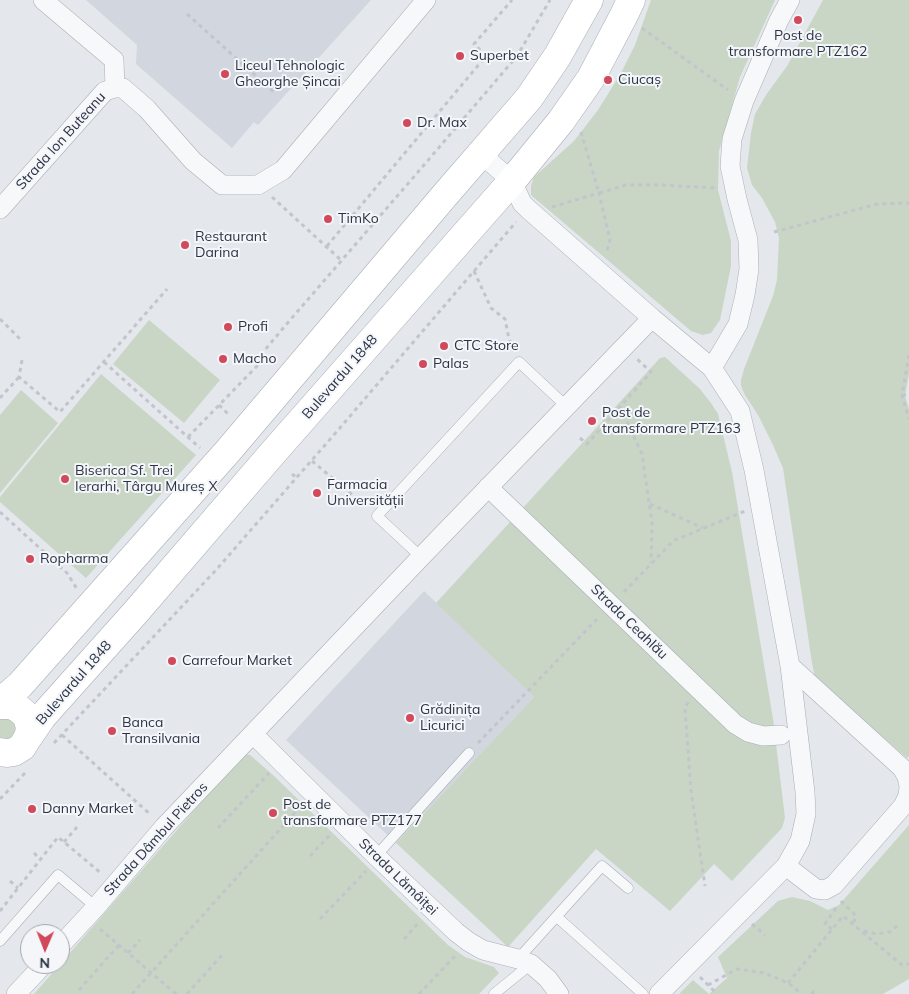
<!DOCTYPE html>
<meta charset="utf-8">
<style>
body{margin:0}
#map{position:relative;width:909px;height:994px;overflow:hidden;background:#e4e7ec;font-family:Mulish,sans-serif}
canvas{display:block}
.north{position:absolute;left:20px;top:924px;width:50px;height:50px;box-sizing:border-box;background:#f4f6f9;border:1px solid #a4a8b1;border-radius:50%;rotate:181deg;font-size:14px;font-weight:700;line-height:20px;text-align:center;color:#2b3445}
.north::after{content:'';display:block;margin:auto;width:18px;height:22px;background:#d1495b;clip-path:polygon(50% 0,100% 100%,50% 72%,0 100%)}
</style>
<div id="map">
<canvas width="909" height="994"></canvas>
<div class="north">N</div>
</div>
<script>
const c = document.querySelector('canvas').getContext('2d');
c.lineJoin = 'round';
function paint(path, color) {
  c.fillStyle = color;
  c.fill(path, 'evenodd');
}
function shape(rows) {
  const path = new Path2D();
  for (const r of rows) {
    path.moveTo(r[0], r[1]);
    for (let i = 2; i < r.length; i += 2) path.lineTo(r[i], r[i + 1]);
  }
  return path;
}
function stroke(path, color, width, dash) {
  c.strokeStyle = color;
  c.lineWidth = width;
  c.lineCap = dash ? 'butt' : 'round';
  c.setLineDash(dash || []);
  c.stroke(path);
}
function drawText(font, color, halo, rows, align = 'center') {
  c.font = font + ' Mulish,sans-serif';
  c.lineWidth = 4;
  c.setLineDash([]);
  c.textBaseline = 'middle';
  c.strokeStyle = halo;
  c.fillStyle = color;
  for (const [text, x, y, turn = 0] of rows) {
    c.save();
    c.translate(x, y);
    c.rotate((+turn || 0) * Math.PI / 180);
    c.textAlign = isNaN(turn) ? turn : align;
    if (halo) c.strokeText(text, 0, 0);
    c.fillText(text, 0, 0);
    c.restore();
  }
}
paint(shape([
 [86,0,371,0,258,125,254,122,232,148,136,64,137,45],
 [424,591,534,697,396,843,286,740]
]), '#d2d6de');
paint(shape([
 [651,0,775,0,740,77,719,151,718,190,731,241,731,266,720,320,711,333,703,335,691,331,531,195,531,186,534,177,574,141,598,110,621,73,635,45],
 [823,0,909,0,909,374,905,396,909,409,909,756,907,758,815,678,812,663,783,468,773,445,758,415,745,395,741,386,741,380,744,369,773,296,777,280,779,238,775,222,762,198,752,185,747,168,751,133,755,114,766,95,787,66],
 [149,320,220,380,184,423,113,364],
 [665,357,700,389,711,403,718,414,732,472,773,719,785,818,782,828,732,881,714,864,670,911,596,849,508,947,396,843,534,697,436,603,660,358],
 [101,374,196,455,86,578,0,502,0,497],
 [21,390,58,423,0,493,0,415],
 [0,715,13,716,19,735,0,743],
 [243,754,250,755,273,775,448,945,465,957,494,967,499,973,479,994,34,994],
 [909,825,909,979,883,994,679,994,693,980,709,994,727,978,718,957,778,901,792,897,810,901,828,910,839,905]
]), '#c9d6c5');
const lane = shape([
 [421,557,377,516,519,362,566,406],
 [376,856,469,753],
 [557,917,643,994],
 [0,941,58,875,96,907],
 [518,959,602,866,628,888],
 [494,994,531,964]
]);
const street = shape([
 [43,0,114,60,115,88],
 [481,154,512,181,522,203,528,209,652,318,712,368,740,411,754,470,790,666,805,792,806,814,800,841,786,866,659,994],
 [0,209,105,91,115,88,123,88,147,109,193,161,222,185,258,185,283,170,426,0],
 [712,368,738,324,745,295,749,269,748,240,737,199,730,166,732,139,744,101,779,20,790,0],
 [488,487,735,724,748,732,763,736,781,735],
 [790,666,902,768,907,777,909,786],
 [253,734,376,856,456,932,469,942,483,950,518,959,531,964,548,979,559,994],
 [786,866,816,889,825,890,834,885,903,806,908,796,909,787],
 [60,946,96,907,164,827,421,557,652,318],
 [16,994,44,964]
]);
const secondary = shape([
 [0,702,20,685,228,451,445,195,529,98,557,57,589,0],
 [0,705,12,705,19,709,26,715,29,723,30,731,27,739,22,747,14,752,7,753,0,752],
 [27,739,42,717,135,613,271,455,512,181,561,121,591,78,624,15,631,0]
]);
stroke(lane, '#a9aeb7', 11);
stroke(street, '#a9aeb7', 20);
stroke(secondary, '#a9aeb7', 29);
stroke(shape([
 [187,14,275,93],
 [642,28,728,90],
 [581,132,599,193,626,185,660,185,717,188],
 [272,197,342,261],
 [552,207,599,193,610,240,606,254],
 [774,232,877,204,909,203],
 [327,246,486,56,474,44,512,0],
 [474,271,491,308,505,319,509,339,514,351],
 [0,319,22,341],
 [909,355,902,395,909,419],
 [22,360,19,377,60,412,167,289],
 [104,362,200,448],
 [902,395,909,395],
 [0,398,19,377],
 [219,405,230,416],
 [620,407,642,454,652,523,651,563],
 [188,437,260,363,260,359,259,357,285,326,418,172,517,56,550,0],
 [580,438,587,444,651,372,637,359],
 [312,461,367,507],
 [292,474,297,478],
 [650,504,703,528],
 [0,512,67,573,77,589],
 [624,592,673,541,745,511],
 [688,702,685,709,691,791,705,886],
 [62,735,151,815],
 [54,743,216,570,339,429,516,222],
 [478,743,598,618],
 [0,799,25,773],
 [218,828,269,773],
 [64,842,77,827],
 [34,853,41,860],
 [310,856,330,835],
 [10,881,18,888],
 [841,901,856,916,853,924],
 [0,911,58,837,102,874],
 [320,919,366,871],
 [752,924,765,935],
 [100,929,176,994],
 [832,929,825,924,838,905],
 [864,931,876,934,890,932,898,925],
 [404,939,420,921],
 [128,953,140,940],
 [700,977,717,994],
 [788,983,843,916,902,965,909,964],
 [708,985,737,969,765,973,788,983,802,994],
 [79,990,119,945],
 [132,994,301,806],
 [187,994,223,954],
 [419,994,456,955],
 [811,994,814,992,818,994]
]), '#c2c5cb', 3, [4, 4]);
stroke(lane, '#f7f8fa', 10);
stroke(street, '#f7f8fa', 19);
stroke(secondary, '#fff', 28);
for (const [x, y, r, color] of [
 [798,20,5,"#d1495b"],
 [460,56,5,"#d1495b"],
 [225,74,5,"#d1495b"],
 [608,80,5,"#d1495b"],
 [407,123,5,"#d1495b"],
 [328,219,5,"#d1495b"],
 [185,245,5,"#d1495b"],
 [228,327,5,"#d1495b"],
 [444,346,5,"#d1495b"],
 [223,359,5,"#d1495b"],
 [423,364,5,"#d1495b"],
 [592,421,5,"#d1495b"],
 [65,479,5,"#d1495b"],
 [317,493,5,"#d1495b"],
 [30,559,5,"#d1495b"],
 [172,661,5,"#d1495b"],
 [410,718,5,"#d1495b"],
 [112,731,5,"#d1495b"],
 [32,809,5,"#d1495b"],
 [273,813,5,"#d1495b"]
]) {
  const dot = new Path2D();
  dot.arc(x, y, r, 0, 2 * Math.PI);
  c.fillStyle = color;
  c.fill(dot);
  stroke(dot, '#f4f6f9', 2);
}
drawText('14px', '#2b3445', '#f4f6f9', [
 ["Post de",798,36,"center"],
 ["transformare PTZ162",798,52,"center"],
 ["Superbet",470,56],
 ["Liceul Tehnologic",235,66],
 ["Gheorghe Șincai",235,82],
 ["Ciucaș",618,80],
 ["Dr. Max",417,123],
 ["TimKo",338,219],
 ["Restaurant",195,237],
 ["Darina",195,253],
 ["Profi",238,327],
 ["CTC Store",454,346],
 ["Macho",233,359],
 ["Palas",433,364],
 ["Post de",602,413],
 ["transformare PTZ163",602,429],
 ["Biserica Sf. Trei",75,471],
 ["Ierarhi, Târgu Mureș X",75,487],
 ["Farmacia",327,485],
 ["Universității",327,501],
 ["Ropharma",40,559],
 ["Carrefour Market",182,661],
 ["Grădinița",420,710],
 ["Licurici",420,726],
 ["Banca",122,723],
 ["Transilvania",122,739],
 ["Post de",283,805],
 ["transformare PTZ177",283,821],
 ["Danny Market",42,809]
], 'left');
drawText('14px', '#2b3445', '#f4f6f9', [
 ["Strada Ion Buteanu",61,141,-48],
 ["Bulevardul 1848",340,377,-49],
 ["Strada Ceahlău",629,622,44],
 ["Bulevardul 1848",74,683,-49],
 ["Strada Dâmbul Pietros",156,839,-48],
 ["Strada Lămâiței",398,877,44]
]);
</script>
